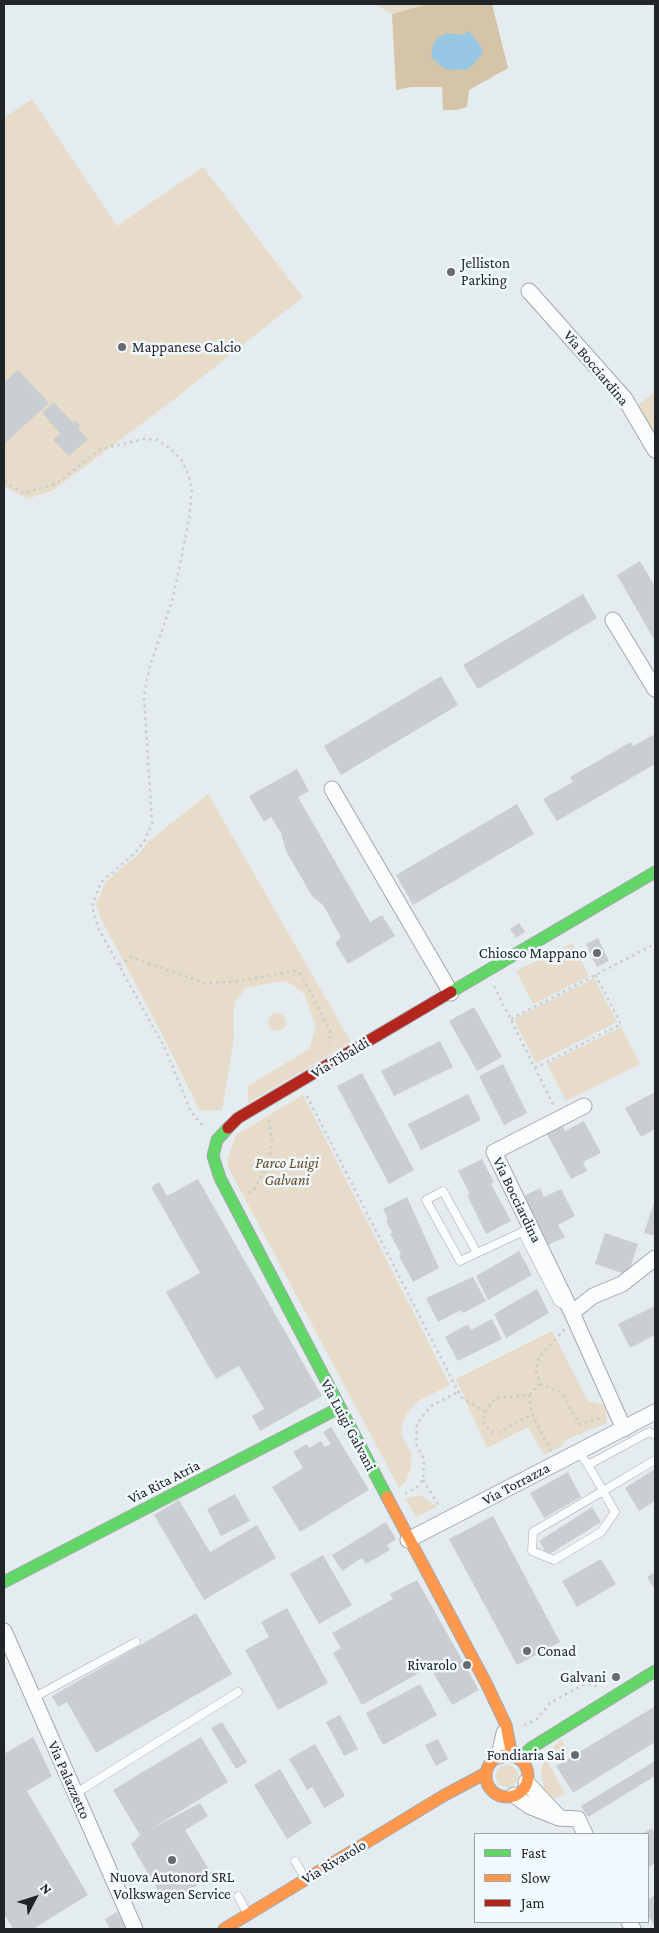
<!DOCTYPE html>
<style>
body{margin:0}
#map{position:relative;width:659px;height:1933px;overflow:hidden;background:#e5ecf0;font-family:"Crimson Pro",serif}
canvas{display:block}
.frame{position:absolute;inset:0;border:5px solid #202528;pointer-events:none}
.legend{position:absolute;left:474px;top:1833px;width:175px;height:90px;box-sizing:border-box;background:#f1f9fe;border:1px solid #9da4a8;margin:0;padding:6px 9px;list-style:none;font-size:15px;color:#202528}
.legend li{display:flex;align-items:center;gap:10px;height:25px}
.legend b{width:25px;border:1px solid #9da4a8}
.north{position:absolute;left:10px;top:1873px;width:50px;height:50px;-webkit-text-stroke:4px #f1f9fe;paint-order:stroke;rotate:50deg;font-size:14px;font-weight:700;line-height:20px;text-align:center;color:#202528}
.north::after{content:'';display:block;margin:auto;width:18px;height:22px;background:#202528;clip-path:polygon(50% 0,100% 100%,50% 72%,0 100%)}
</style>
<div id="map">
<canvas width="659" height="1933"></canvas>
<div class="frame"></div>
<ul class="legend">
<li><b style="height:6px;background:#63d668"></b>Fast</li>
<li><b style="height:6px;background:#ff974d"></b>Slow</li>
<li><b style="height:6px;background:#b3261e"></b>Jam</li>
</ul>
<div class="north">N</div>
</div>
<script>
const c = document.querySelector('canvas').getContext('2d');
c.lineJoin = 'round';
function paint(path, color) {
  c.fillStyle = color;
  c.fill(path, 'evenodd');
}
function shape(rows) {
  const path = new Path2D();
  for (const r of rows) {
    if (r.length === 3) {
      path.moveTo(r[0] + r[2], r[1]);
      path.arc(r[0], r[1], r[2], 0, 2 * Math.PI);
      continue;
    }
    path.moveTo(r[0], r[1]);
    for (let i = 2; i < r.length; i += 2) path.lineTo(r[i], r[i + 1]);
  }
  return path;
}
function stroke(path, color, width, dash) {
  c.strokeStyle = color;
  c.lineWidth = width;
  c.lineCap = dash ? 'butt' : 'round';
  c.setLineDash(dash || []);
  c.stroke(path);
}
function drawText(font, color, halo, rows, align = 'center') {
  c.font = font + ' "Crimson Pro",serif';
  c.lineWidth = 5;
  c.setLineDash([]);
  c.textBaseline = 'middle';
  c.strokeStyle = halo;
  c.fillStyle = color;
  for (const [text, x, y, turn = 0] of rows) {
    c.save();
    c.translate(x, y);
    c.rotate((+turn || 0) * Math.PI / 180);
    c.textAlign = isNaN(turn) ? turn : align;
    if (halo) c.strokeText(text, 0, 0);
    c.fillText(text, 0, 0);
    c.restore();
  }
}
paint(shape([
 [374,4,428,4,392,14],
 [32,99,117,226,203,167,303,297,176,398,52,491,27,499,4,486,4,118],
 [655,392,655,440,635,407],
 [208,794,351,1042,248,1103,248,1086,309,1049,316,1026,304,994,290,983,281,981,246,988,236,1000,233,1014,234,1038,222,1110,200,1111,161,1032,102,921,96,905,105,883,115,873,138,855,149,841],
 [572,943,589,976,533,1004,516,971],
 [594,978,617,1022,536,1063,514,1019],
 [277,1022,9],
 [621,1027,640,1064,566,1101,547,1064],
 [303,1095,450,1385,420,1400,409,1410,403,1422,401,1434,411,1453,411,1467,406,1481,399,1488,228,1167,228,1158,236,1135],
 [552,1331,588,1401,605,1405,607,1423,565,1440,562,1446,544,1455,528,1427,487,1448,456,1379],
 [421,1495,437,1507,416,1517,405,1498],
 [561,1739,565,1745,548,1762,565,1794,551,1799,544,1789,541,1772,544,1759],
 [507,1776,11]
]), '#e7dcc9');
paint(shape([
 [428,4,492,4,508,68,469,90,467,107,456,110,443,110,442,87,411,87,396,90,392,14]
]), '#d5c4a7');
paint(shape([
 [469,31,481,46,483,53,469,69,451,70,443,68,431,57,432,49,436,39,446,33,463,35]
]), '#97c7e2');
paint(shape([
 [18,370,49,403,4,444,4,383],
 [54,402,72,422,75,420,80,426,78,428,88,439,69,456,53,440,60,433,42,413],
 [640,561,655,587,655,641,617,575],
 [583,594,597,618,478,689,463,665],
 [441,676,458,705,341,775,324,746],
 [655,734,655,764,557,821,543,799,573,782,570,777,631,742,633,746],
 [297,769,309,791,298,797,370,922,382,915,395,936,348,964,335,943,341,937,323,905,312,896,286,851,281,833,271,817,264,822,249,796],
 [517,804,534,834,413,905,396,875],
 [519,923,525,932,516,938,510,929],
 [598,938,609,961,597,967,586,944],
 [474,1007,502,1057,477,1071,449,1021],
 [440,1041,453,1067,394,1096,381,1071],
 [503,1064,527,1113,504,1125,479,1076],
 [362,1073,414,1170,389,1184,337,1086],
 [655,1092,655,1129,641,1137,625,1108],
 [468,1094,481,1120,421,1150,408,1124],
 [584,1121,601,1153,583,1162,587,1171,571,1179,546,1132,562,1124,565,1131],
 [482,1159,494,1182,491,1184,511,1221,486,1234,467,1195,470,1194,458,1171],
 [198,1179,322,1396,260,1431,252,1416,264,1409,239,1366,216,1379,166,1292,200,1273,151,1187,159,1182,167,1196],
 [540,1188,544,1197,561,1189,575,1216,558,1225,565,1237,548,1245,524,1196],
 [407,1197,439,1268,413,1282,399,1256,401,1254,390,1234,392,1232,386,1221,388,1219,383,1209],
 [655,1200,655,1236,644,1233],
 [605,1233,638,1244,628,1275,595,1264],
 [519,1251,532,1275,488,1300,476,1276],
 [473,1277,486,1301,463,1313,461,1310,438,1322,426,1298],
 [537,1289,549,1313,506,1338,494,1314],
 [655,1306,655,1335,630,1348,618,1324],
 [492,1319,502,1339,458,1361,445,1337,468,1324,471,1330],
 [331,1427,369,1490,300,1532,272,1487,303,1468,293,1452,307,1444,309,1448,321,1441,325,1447,331,1444,323,1432],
 [655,1469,655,1501,639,1511,625,1488],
 [568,1472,581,1497,544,1518,530,1493],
 [235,1494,250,1521,221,1536,207,1509],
 [179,1500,210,1552,257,1525,276,1558,204,1600,154,1515],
 [592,1507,601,1522,548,1555,539,1541],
 [493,1516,560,1642,517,1665,449,1539],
 [386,1522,396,1539,387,1545,390,1550,366,1564,362,1558,342,1571,332,1555],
 [323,1555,352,1605,319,1624,290,1574],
 [601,1559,616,1584,577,1607,562,1581],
 [655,1572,655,1590,647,1577],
 [417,1580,479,1690,452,1705,430,1667,362,1705,333,1653,341,1648,332,1633,393,1599,390,1594],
 [287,1608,328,1683,278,1710,245,1650,269,1637,261,1622],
 [196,1613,232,1674,96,1753,67,1702,58,1707,52,1696],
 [420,1684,437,1715,383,1745,366,1713],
 [654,1707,655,1742,573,1793,556,1766],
 [340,1715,358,1749,344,1756,326,1722],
 [222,1722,247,1762,236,1769,211,1728],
 [33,1737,52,1776,27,1791,88,1895,33,1929,13,1929,4,1914,4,1754],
 [201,1737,228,1782,151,1829,200,1803,208,1816,185,1830,213,1876,166,1904,131,1844,140,1835,113,1790],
 [438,1739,448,1759,436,1766,425,1745],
 [315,1744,345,1796,324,1808,312,1787,307,1790,289,1759],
 [655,1761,655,1776,588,1817,581,1806],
 [280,1769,312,1823,287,1839,254,1785],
 [652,1828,655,1834,655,1863,648,1868,648,1834,642,1834],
 [655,1895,655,1927,648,1915,648,1900],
 [117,1912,127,1929,110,1929,105,1919]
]), '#c9ced2');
const lane = shape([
 [477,1253,443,1191,426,1200,460,1261,522,1232,558,1302,568,1307],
 [579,1452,588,1465,603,1491,615,1512,601,1532,554,1560,532,1551,533,1532,603,1491,655,1460],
 [588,1465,649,1432,655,1435],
 [33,1698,136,1642],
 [76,1793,238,1692],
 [295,1861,305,1878],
 [238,1896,247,1913]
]);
const street = shape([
 [529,291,625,399,655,450],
 [613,620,655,689],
 [332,789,451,993],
 [572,1313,494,1152,584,1106],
 [624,1429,572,1313,593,1296,622,1284,655,1258],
 [408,1540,655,1412],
 [4,1631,135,1929],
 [499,1756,504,1733],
 [526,1782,558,1816],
 [514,1795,529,1806,559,1818,578,1819,585,1834],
 [629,1922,633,1929]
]);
const fast = shape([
 [451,992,655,872],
 [228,1128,217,1140,213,1156,220,1178,387,1497],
 [4,1582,339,1408],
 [519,1759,531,1748,655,1671]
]);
const slow = shape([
 [387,1497,486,1683,506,1725,512,1756],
 [507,1776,21],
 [224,1929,443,1796,486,1773]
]);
const jam = shape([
 [228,1128,238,1118,451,992]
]);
stroke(lane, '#a3a8ac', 9);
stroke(street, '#a3a8ac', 17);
stroke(fast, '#a3a8ac', 13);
stroke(slow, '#a3a8ac', 13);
stroke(jam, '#a3a8ac', 13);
stroke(shape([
 [4,482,23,493,56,484,101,449,144,439,158,440,170,449,181,459,188,474,192,488,189,520,173,598,149,669,144,696,152,823,145,840,135,853,101,882,92,906,98,928,165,1048,191,1112,205,1128],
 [119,965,131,957,205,983,233,982,294,971,301,974,331,1033,328,1044],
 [494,986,554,1106],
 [511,1019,655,944],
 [535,1068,621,1024,595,974],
 [307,1096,461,1397,485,1412,483,1423,491,1432,499,1432,532,1414,551,1451],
 [248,1193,254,1189,269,1163,272,1142,269,1119],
 [540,1384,561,1392,579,1424,604,1417],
 [529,1395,532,1414],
 [485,1412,495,1398,529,1395,540,1384,536,1371,539,1357,565,1329],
 [423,1480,440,1508],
 [405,1494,417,1487,423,1480,424,1459,416,1444,417,1423,431,1406,458,1392],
 [524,1725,536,1720,550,1703,585,1684,598,1686]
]), '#c9cccd', 2.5, [2.5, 4]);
stroke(lane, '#fbfcfd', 8);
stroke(street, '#fbfcfd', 15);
stroke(fast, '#63d668', 11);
stroke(slow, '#ff974d', 11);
stroke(jam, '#b3261e', 11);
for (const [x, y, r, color] of [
 [451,272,5,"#656b6e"],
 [122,347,5,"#656b6e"],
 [597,953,5,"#656b6e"],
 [527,1651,5,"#656b6e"],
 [467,1665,5,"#656b6e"],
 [616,1677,5,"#656b6e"],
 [575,1755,5,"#656b6e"],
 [172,1860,5,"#656b6e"]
]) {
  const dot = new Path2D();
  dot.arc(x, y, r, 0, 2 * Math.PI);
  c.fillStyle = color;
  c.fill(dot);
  stroke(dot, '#f1f9fe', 2);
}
drawText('15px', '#202528', '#f1f9fe', [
 ["Jelliston",461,263,"left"],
 ["Parking",461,280,"left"],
 ["Mappanese Calcio",132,347,"left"],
 ["Chiosco Mappano",587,953],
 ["Conad",537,1651,"left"],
 ["Rivarolo",457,1665],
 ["Galvani",606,1677],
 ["Fondiaria Sai",565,1755],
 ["Nuova Autonord SRL",172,1877,"center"],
 ["Volkswagen Service",172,1894,"center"]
], 'right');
drawText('15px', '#202528', '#f1f9fe', [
 ["Via Bocciardina",596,368,50],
 ["Via Tibaldi",340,1058,-31],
 ["Via Bocciardina",517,1200,64],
 ["Via Luigi Galvani",348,1425,62],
 ["Via Rita Atria",164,1482,-27],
 ["Via Torrazza",516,1484,-28],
 ["Via Palazzetto",69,1780,66],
 ["Via Rivarolo",334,1862,-31]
]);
drawText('italic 15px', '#63491e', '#f1f9fe', [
 ["Parco Luigi",287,1163],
 ["Galvani",287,1180]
]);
</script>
